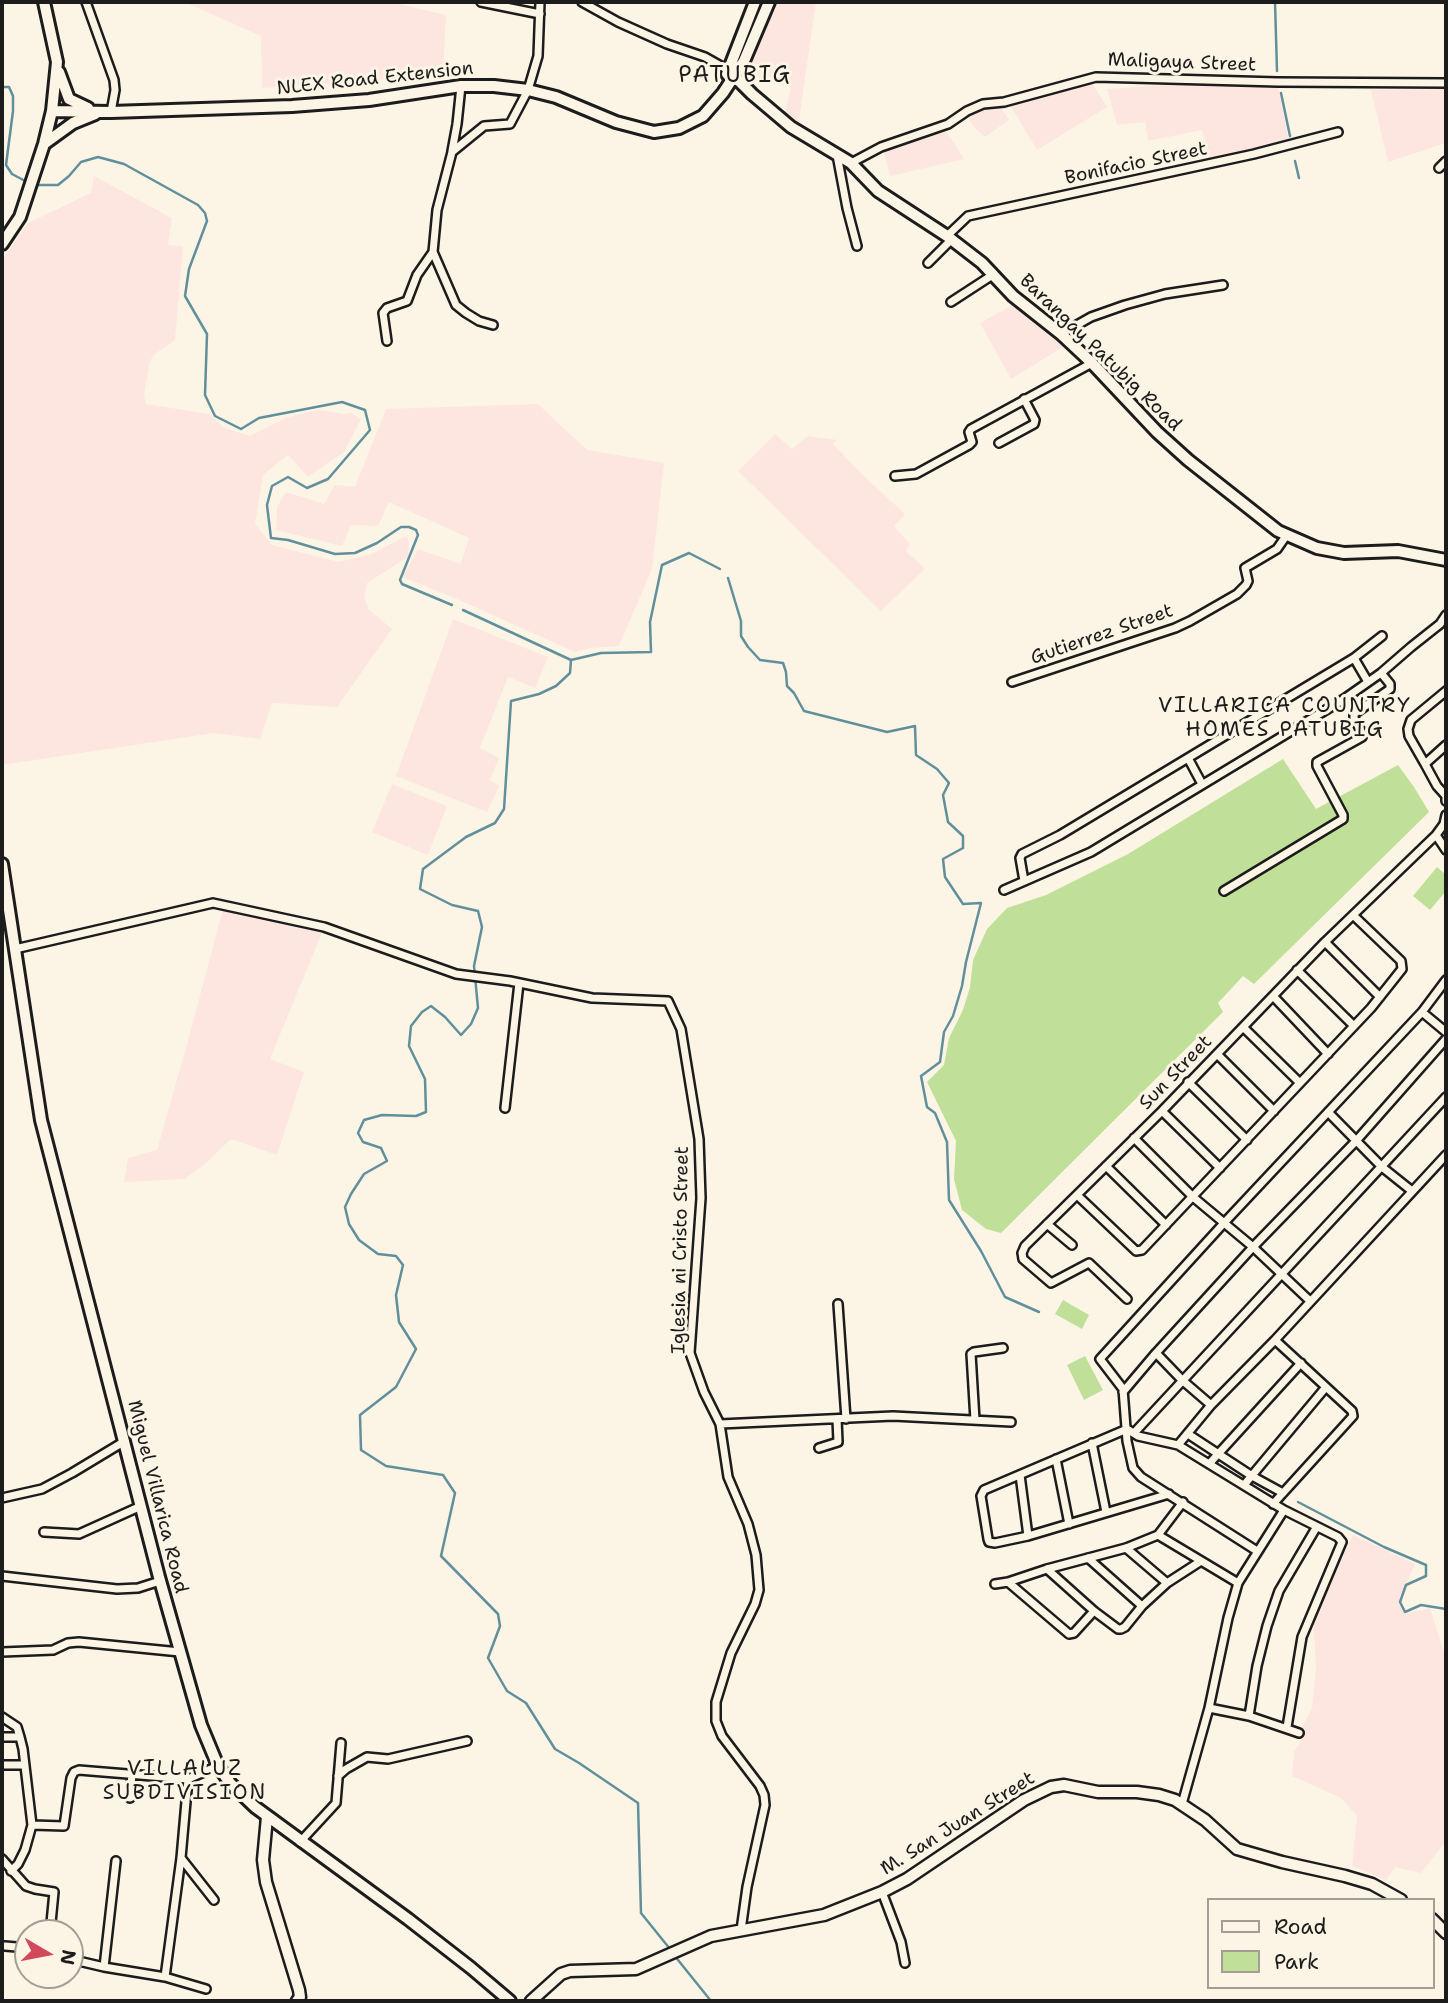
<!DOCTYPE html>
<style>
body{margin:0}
#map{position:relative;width:1448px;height:2003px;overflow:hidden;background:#fcf5e5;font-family:"Shantell Sans",sans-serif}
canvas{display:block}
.frame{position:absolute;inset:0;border:4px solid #1c1c1c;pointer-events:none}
.legend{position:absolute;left:1207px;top:1898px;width:228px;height:91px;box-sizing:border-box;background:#fcf5e5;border:2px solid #a29e95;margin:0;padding:9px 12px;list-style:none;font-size:21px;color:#1c1c1c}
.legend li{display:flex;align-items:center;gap:14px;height:35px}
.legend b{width:35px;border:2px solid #a29e95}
.north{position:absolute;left:14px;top:1919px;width:70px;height:70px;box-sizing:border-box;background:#fcf5e5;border:2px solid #a29e95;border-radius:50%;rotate:100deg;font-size:19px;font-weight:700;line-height:28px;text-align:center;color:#1c1c1c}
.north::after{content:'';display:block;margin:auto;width:24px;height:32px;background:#d1495b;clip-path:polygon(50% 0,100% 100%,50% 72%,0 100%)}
</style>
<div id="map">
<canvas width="1448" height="2003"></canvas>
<div class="frame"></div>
<ul class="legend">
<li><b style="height:9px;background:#fcf5e5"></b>Road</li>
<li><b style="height:19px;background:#c0e099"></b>Park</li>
</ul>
<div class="north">N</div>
</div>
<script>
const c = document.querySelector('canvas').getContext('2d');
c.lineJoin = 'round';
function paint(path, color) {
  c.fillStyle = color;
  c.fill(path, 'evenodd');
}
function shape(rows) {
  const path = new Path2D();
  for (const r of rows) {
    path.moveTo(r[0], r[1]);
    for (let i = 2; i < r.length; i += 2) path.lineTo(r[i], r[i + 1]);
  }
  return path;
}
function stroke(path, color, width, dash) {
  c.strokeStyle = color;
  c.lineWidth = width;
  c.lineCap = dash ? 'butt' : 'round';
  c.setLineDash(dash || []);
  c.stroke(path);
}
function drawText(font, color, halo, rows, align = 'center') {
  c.font = font + ' "Shantell Sans",sans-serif';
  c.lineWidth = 6;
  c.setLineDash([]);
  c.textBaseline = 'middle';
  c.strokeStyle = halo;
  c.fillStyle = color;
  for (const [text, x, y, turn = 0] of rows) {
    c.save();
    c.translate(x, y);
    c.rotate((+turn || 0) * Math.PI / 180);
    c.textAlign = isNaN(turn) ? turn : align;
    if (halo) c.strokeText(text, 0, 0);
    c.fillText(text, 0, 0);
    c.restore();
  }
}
paint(shape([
 [184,2,390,2,446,15,443,76,262,88,261,36],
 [771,2,816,2,798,127,784,116,791,87,754,80,747,67],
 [1092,83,1107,107,1037,150,1010,105],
 [1193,83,1278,87,1289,141,1210,159,1202,130,1148,141,1145,122,1117,125,1107,89],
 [1446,89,1446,143,1388,162,1371,90],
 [1000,106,1009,120,985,137,975,128,966,115,979,107],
 [947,132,964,159,890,176,883,147],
 [94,176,172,218,168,245,183,246,175,340,155,354,150,361,144,395,146,404,209,414,225,428,250,436,288,417,318,410,344,414,351,413,361,419,344,452,308,477,288,455,263,475,255,524,272,545,338,562,372,554,406,536,409,541,408,557,367,583,364,598,369,610,392,629,337,707,272,703,260,739,214,733,2,765,2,260,28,223,91,193],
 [1016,303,1068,344,1011,379,980,323],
 [538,404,587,450,664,463,652,569,619,646,591,648,575,652,457,599,403,577,418,549,461,564,469,538,389,502,378,526,351,525,342,546,276,530,277,507,286,492,324,504,335,485,355,487,386,409],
 [775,434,792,449,808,436,837,440,833,444,866,478,905,514,894,526,910,544,906,551,925,569,881,611,738,471],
 [453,619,548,657,535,688,508,677,480,748,499,758,490,780,499,786,487,812,396,776],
 [392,784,447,806,428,855,372,832],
 [224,905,324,928,270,1059,304,1072,277,1155,231,1139,204,1165,184,1179,124,1182,128,1158,157,1150,189,1037],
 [1353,1535,1415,1564,1398,1603,1405,1614,1430,1608,1446,1658,1446,1841,1421,1873,1395,1867,1386,1880,1352,1866,1357,1816,1341,1798,1292,1776,1294,1752,1302,1739,1301,1729,1312,1708,1316,1668,1313,1615]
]), '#fde6e0');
paint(shape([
 [1283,759,1316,809,1398,765,1414,787,1429,812,1254,984,1243,976,1218,1003,1223,1012,1001,1233,986,1229,962,1210,954,1179,956,1141,927,1082,944,1065,949,1038,963,1010,970,987,973,960,987,929,1007,908,1046,895,1128,854],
 [1437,867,1446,875,1446,891,1430,910,1413,896],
 [1063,1300,1089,1315,1082,1329,1055,1314],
 [1085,1356,1103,1390,1084,1400,1067,1365]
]), '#c0e099');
stroke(shape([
 [1275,2,1277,71],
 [2,87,9,87,13,96,13,111,6,165,12,174,29,183],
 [1281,93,1290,136],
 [1295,161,1299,178],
 [36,185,58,185,69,176,81,162,98,157,124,164,198,205,205,213,207,221,189,269,185,296,207,334,205,395,215,416,241,429,259,418,342,402,365,410,370,430,328,479,307,488,288,477,272,486,267,505,271,538,288,540,335,554,355,553,377,543,401,527,409,527,416,530,418,535,400,580,402,584,452,605],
 [728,578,741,621,741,636,748,647,760,660,783,663,786,672,787,686,794,693,804,711,887,732,915,726,916,755,937,769,949,783,943,795,948,822,963,836,963,848,943,859,945,877,963,904,981,903,966,962,962,986,953,1016,944,1032,940,1062,921,1076,927,1107,935,1113,947,1142,949,1200,981,1251,1005,1297,1039,1312],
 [463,610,571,660],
 [571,660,570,673,556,686,539,694,511,701,504,809,495,823,466,837,423,869,420,889,452,905,478,911,482,927,474,966,478,1008,471,1024,461,1035,445,1017,431,1006,422,1012,411,1026,409,1046,425,1079,426,1112,416,1116,382,1115,364,1120,358,1133,363,1142,381,1148,387,1161,364,1174,351,1194,345,1207,349,1224,359,1240,378,1254,396,1256,403,1265,396,1295,399,1322,416,1349,396,1387,360,1415,361,1450,386,1466,443,1475,455,1493,441,1556,498,1614,500,1626,488,1658,507,1691,526,1703,555,1749,579,1763,638,1803,641,1913,670,1949],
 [571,660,601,653,651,652,650,622,662,565,689,553,720,569],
 [1298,1502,1384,1547,1426,1565,1426,1576,1406,1585,1400,1602,1405,1612,1421,1605,1446,1609],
 [674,1955,711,2001]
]), '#628f9c', 2.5);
const minor = shape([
 [86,2,114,80,115,90,111,112],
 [481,2,540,14],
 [582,2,618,22,667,44,705,57,728,70],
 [452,151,457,124,461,86],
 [837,155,847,208,857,246],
 [851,163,881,147,948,124,967,111,983,104,1004,102,1096,77,1278,82,1446,83],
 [1439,168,1446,161],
 [947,236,968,216,1254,154,1338,132],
 [433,252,456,305,466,313,479,321,493,325],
 [928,263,951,240],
 [951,302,994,274],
 [1061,334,1091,317,1125,305,1165,294,1223,285],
 [387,341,383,313,387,308,407,301,417,275,433,252,437,210,452,152,484,126,510,124,528,90,538,56,540,2],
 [999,443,1034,424,1035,420,1024,399],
 [895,476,916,474,969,445,972,442,969,432,971,429,1092,363],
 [1354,658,1368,682],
 [1012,682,1175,628,1190,621,1237,594,1246,585,1248,581,1245,568,1277,549,1286,536],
 [1446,745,1425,764,1437,786,1446,796,1446,801],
 [1188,758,1202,784],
 [1425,764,1409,736,1408,729,1411,720,1446,691],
 [1436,835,1446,850],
 [1024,881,1020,858,1022,854,1060,835,1354,658,1382,636],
 [1004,890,1091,852,1344,699,1381,673,1411,647,1440,624,1446,615],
 [1224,891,1343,819,1343,815,1317,766,1317,762,1362,737,1362,733,1354,718,1354,714,1390,689,1390,684,1381,673],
 [1325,942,1380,997],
 [15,949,213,903,324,927,456,974,510,981,592,998,668,1001,681,1029,699,1139,701,1198,690,1353,704,1392,720,1424,728,1477,748,1524,756,1555,759,1590,755,1604,731,1653,716,1702,716,1721,722,1736,760,1786,764,1795,765,1805,747,1887,741,1930],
 [1297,970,1354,1026],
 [1273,996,1328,1054],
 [1422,1012,1446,1032],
 [1243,1027,1300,1083],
 [1217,1054,1274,1111],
 [1188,1082,1247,1140],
 [505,1108,519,983],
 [1162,1111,1220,1168],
 [1328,1112,1382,1167,1412,1191],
 [1134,1138,1193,1197,1253,1247,1310,1301],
 [1106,1166,1166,1225],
 [1077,1195,1136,1251,1142,1250,1371,1008,1402,969,1401,961,1353,915],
 [1047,1224,1072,1245],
 [1127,1299,1089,1263,1051,1283,1023,1259,1022,1253,1025,1246,1162,1111,1325,942,1436,835,1444,824,1446,815],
 [838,1304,846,1419],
 [1156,1353,1182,1380,1211,1405],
 [1123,1392,1156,1353,1253,1247,1356,1141,1446,1039],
 [975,1420,971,1354,974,1352,1003,1348],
 [720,1424,893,1416,1011,1422],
 [1134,1433,1446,1097],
 [1188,1434,1252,1476,1283,1493],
 [1092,1443,1106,1512],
 [1178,1445,1211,1405,1275,1340,1446,1155],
 [819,1448,838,1442,837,1419],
 [1056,1459,1069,1524],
 [1209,1464,1301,1363],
 [1020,1475,1028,1536],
 [1244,1485,1326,1387,1275,1340],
 [1169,1494,1028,1536,995,1543,989,1542,988,1539,981,1496,984,1490,1127,1429,1138,1436,1178,1445,1284,1510,1238,1583,1228,1618,1209,1708,1182,1804],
 [2,1498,42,1489,72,1473,125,1441],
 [1273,1504,1353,1416,1352,1411,1326,1387],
 [1284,1510,1338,1537,1342,1542,1302,1637,1287,1727],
 [44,1532,79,1534,141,1506],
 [1158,1535,1238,1583],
 [1126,1548,1167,1583],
 [1257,1551,1141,1477,1133,1468,1127,1441,1123,1389,1100,1359,1224,1223,1422,1012,1446,980],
 [1088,1558,1142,1606],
 [1047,1569,1094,1611,1118,1629,1121,1629,1125,1627,1142,1606,1167,1583,1201,1561],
 [2,1576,117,1589,138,1588,160,1581],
 [995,1584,1008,1582],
 [1094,1611,1074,1633,1069,1634,1008,1582,1047,1569,1126,1548,1158,1535,1183,1502],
 [2,1652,53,1650,68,1643,79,1642,180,1652],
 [1209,1708,1249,1716,1299,1733],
 [1249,1716,1257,1666,1267,1626,1279,1591,1316,1528],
 [2,1717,17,1727,20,1737,23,1749,32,1825,25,1850,18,1864,11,1871],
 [2,1737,20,1737],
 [2,1765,25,1765],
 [338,1776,346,1769,367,1757,388,1759,467,1741],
 [130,1798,132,1773],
 [32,1825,64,1826,71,1778,74,1772,79,1770,188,1779,218,1766],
 [300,1842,336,1803,341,1743],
 [181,1858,214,1900],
 [2,1859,26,1886,35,1889,54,1892,50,1933],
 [882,1892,901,1942,905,1963],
 [5,1946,28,1948],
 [70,1959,104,1967,165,1977,206,1989],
 [104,1967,116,1861],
 [165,1977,181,1858,188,1779]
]);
const tertiary = shape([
 [267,1817,263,1860,266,1882,299,1990,300,1997,297,2001],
 [1432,1919,1446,1933],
 [531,2001,561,1974,570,1971,636,1969,711,1936,824,1915,882,1892,907,1879,1024,1800,1051,1787,1064,1785,1098,1792,1137,1792,1159,1795,1175,1800,1205,1820,1237,1849,1282,1862,1345,1876,1372,1884,1401,1900]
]);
const secondary = shape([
 [728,70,752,94,791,127,851,163,878,191,947,236,982,263,1013,296,1061,334,1092,363,1157,432,1188,460,1278,531,1317,548,1344,553,1398,551,1446,560],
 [59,72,69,99,88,108],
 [727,74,755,2],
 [52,111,111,112,292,106,369,100,461,86,494,86,528,90,556,97,616,122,654,132,679,128,703,116,723,93,744,61,769,2],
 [44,144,73,123,95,114],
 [2,244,20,217,44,144,52,111,57,62,44,2],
 [2,864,41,1120,159,1577,201,1725,218,1766,230,1783,255,1807,408,1919,471,1968,510,2001]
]);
stroke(minor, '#1c1c1c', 12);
stroke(tertiary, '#1c1c1c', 15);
stroke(secondary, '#1c1c1c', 16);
stroke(minor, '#fcf5e5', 7);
stroke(tertiary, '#fcf5e5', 10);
stroke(secondary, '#fcf5e5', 10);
drawText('19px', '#1c1c1c', '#fcf5e5', [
 ["Maligaya Street",1182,63,2],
 ["NLEX Road Extension",375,79,-6],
 ["Bonifacio Street",1136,164,-12],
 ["Barangay Patubig Road",1100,353,44],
 ["Gutierrez Street",1102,635,-19],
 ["Sun Street",1176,1073,-46],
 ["Iglesia ni Cristo Street",681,1250,-89],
 ["Miguel Villarica Road",157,1497,76],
 ["M. San Juan Street",958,1824,-32]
]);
c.letterSpacing = '2px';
drawText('21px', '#1c1c1c', '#fcf5e5', [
 ["VILLARICA COUNTRY",1285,707],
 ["HOMES PATUBIG",1285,731],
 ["VILLALUZ",185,1770],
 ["SUBDIVISION",185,1794]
]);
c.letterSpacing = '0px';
c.letterSpacing = '2px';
drawText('23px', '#1c1c1c', '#fcf5e5', [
 ["PATUBIG",735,76]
]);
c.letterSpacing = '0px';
</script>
